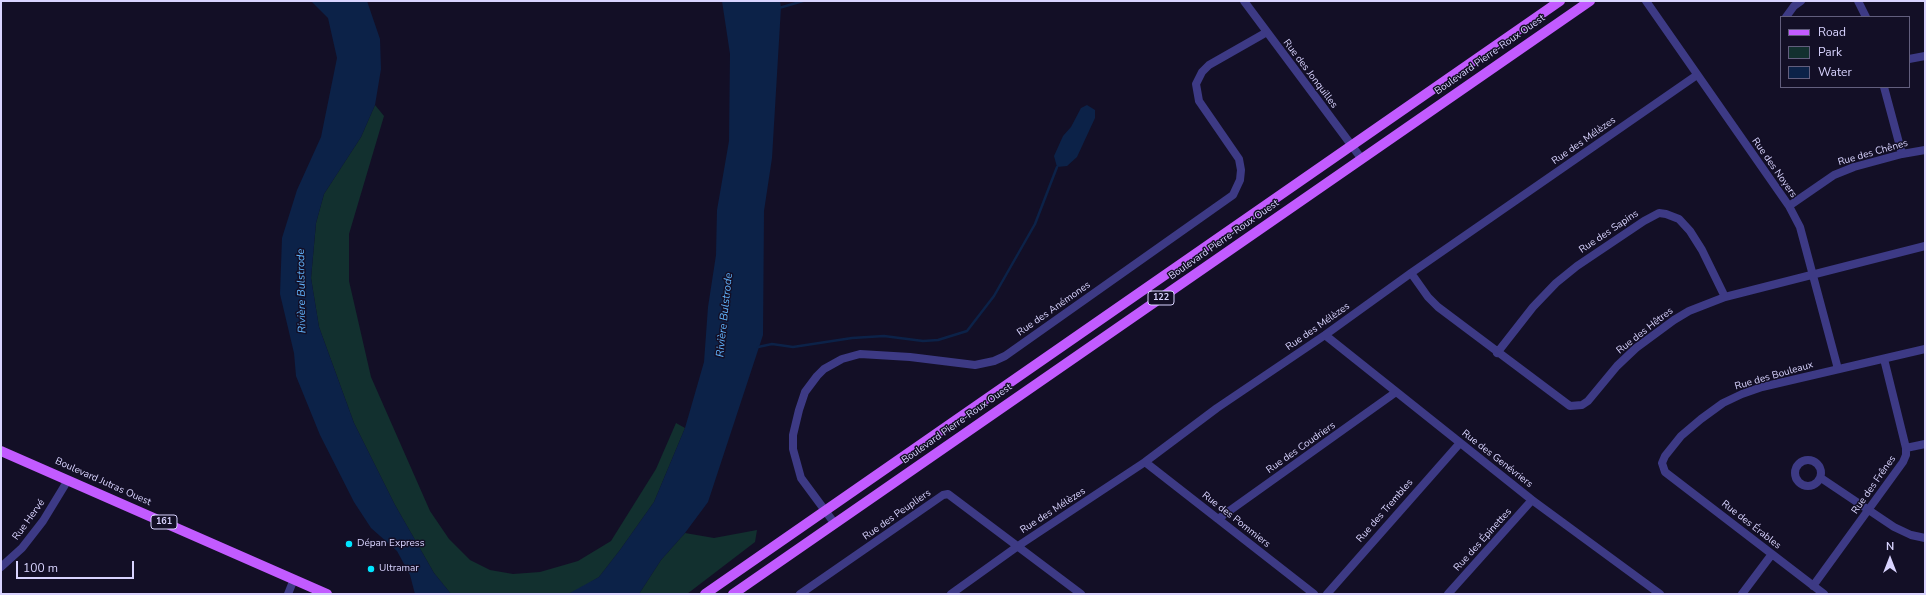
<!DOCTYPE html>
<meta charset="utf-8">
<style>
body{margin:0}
#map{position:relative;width:1926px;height:595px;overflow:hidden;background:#130f26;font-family:"Nunito Sans",sans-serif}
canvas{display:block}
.frame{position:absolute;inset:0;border:2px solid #d9d4ff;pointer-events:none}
.legend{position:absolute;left:1780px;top:16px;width:130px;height:72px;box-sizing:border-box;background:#130f26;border:1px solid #625e7d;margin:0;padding:5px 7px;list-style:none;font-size:12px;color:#d9d4ff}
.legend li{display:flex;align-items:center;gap:8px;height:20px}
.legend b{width:20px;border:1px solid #625e7d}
.north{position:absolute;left:1870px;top:539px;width:40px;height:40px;-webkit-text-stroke:3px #130f26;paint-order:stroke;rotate:0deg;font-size:11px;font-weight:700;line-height:16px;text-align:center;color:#d9d4ff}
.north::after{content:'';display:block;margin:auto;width:14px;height:18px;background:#d9d4ff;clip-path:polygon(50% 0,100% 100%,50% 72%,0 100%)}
.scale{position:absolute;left:16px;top:561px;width:118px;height:18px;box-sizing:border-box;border:2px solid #d9d4ff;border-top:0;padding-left:5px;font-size:12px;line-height:14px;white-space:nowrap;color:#d9d4ff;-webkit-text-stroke:3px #130f26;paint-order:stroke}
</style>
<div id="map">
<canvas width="1926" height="595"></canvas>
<div class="frame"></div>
<ul class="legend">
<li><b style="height:5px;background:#c25bff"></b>Road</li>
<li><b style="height:11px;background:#12302f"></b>Park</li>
<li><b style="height:11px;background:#0c2248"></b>Water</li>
</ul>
<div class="north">N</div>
<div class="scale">100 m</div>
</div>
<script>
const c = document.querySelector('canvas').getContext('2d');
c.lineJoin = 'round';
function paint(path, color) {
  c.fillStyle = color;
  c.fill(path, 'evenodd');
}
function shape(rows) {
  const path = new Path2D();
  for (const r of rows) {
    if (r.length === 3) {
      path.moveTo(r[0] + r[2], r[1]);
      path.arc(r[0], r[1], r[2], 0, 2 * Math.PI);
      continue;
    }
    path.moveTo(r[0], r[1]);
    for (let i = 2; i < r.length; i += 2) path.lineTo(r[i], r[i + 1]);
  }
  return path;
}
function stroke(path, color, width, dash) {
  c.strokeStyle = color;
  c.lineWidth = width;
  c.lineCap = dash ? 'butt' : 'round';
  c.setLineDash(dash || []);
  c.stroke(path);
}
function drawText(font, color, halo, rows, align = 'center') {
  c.font = font + ' "Nunito Sans",sans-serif';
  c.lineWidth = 3;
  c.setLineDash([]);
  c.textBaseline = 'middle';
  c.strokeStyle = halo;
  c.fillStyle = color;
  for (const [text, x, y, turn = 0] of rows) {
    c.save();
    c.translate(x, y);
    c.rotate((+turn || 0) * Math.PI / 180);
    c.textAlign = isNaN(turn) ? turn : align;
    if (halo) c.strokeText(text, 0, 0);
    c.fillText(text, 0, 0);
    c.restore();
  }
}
paint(shape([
 [375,105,384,116,349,234,349,281,371,377,430,511,449,539,470,560,490,570,513,574,540,572,578,561,611,541,656,469,676,423,685,428,654,502,620,550,599,577,578,590,568,594,451,594,434,573,395,505,354,423,319,327,311,278,316,223,324,194,361,137],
 [757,530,755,542,687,594,639,594,661,560,685,533,714,538]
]), '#12302f');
paint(shape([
 [311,1,367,1,380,39,381,69,375,105,361,137,324,194,316,223,311,278,319,327,354,423,395,505,434,573,451,594,415,594,410,575,397,551,371,528,354,502,320,435,296,376,294,353,280,294,282,238,297,190,321,137,337,58,328,18],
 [722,1,780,1,781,7,772,158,764,211,763,335,708,502,685,533,661,560,639,594,568,594,599,577,620,550,654,502,685,428,704,362,708,307,716,255,717,210,729,141,730,54],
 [1087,105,1095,110,1095,118,1077,157,1067,166,1057,167,1054,156,1063,136,1071,127,1081,108]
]), '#0c2248');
stroke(shape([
 [779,8,803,1],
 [758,347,772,344,793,347,852,338,884,336,923,341,938,340,967,331,994,296,1035,224,1057,167]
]), '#0c2248', 2.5);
stroke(shape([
 [1244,1,1361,158],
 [1646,1,1789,206,1800,227,1838,369],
 [1858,1,1866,17],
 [1786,17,1794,6,1801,1],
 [1909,59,1925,56],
 [1884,87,1902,154],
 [1789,206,1834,175,1854,167,1902,154,1925,150],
 [1411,273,1428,297,1438,307,1570,406,1582,405,1588,401,1617,366,1636,348,1674,320,1689,311,1725,297,1925,246],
 [1325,335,1532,500,1660,594],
 [1497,353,1533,307,1556,283,1577,266,1644,221,1659,213,1666,214,1679,219,1690,231,1702,250,1725,297],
 [1906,448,1925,444],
 [1808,473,13],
 [1145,462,1314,594],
 [1821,478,1894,527,1911,535,1925,538],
 [1218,519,1396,392],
 [835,524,801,478,793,449,793,435,799,410,805,392,817,376,824,369,842,359,860,354,910,357,975,365,994,361,1005,356,1233,195,1240,180,1241,170,1239,159,1199,101,1196,84,1202,72,1209,65,1267,32],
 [1,567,22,548,43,521,68,480],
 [1813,586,1903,462,1906,455,1906,448,1884,359],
 [288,594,294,579],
 [800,594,943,495,948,494,1081,594],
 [951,594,1018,546,1145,462,1217,408,1325,335,1411,273,1697,75],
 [1327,594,1460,443],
 [1448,594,1532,500],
 [1742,594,1772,554],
 [1824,594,1665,472,1662,463,1665,456,1681,436,1701,419,1723,403,1742,394,1762,387,1925,349]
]), '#3d3a85', 8);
stroke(shape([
 [1,451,327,594],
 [705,594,1560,1],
 [733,594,1590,1]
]), '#c25bff', 10);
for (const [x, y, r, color] of [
 [349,544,4,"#00e5ff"],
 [371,569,4,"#00e5ff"]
]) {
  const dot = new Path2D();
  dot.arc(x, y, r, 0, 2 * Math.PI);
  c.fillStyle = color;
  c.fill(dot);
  stroke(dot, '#130f26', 1.5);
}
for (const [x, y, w] of [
 [1161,298,26],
 [164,522,26]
]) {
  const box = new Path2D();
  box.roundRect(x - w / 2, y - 7, w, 14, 3);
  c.fillStyle = '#130f26';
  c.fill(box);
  stroke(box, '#d9d4ff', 1);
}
drawText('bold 9px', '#d9d4ff', null, [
 ["122",1161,298],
 ["161",164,522]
]);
drawText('10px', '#d9d4ff', '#130f26', [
 ["Boulevard Pierre-Roux Ouest",1490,55,-35],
 ["Rue des Jonquilles",1310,74,53],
 ["Rue des Mélèzes",1584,141,-35],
 ["Rue des Chênes",1873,153,-16],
 ["Rue des Noyers",1774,168,55],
 ["Rue des Sapins",1609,232,-34],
 ["Boulevard Pierre-Roux Ouest",1224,240,-35],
 ["Rue des Anémones",1054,309,-35],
 ["Rue des Mélèzes",1318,327,-35],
 ["Rue des Hêtres",1645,331,-38],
 ["Rue des Bouleaux",1774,376,-16],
 ["Boulevard Pierre-Roux Ouest",957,424,-35],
 ["Rue des Coudriers",1301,448,-35],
 ["Rue des Genévriers",1497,459,38],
 ["Boulevard Jutras Ouest",103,482,24],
 ["Rue des Frênes",1874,485,-55],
 ["Rue des Mélèzes",1053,511,-33],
 ["Rue des Trembles",1385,511,-49],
 ["Rue des Peupliers",897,515,-35],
 ["Rue Hervé",29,520,-54],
 ["Rue des Pommiers",1236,520,38],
 ["Rue des Érables",1751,525,38],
 ["Rue des Épinettes",1483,540,-48]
]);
drawText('10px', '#d9d4ff', '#130f26', [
 ["Dépan Express",357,544],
 ["Ultramar",379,569]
], 'left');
drawText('italic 11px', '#62b6ff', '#130f26', [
 ["Rivière Bulstrode",302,291,-91],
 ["Rivière Bulstrode",725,315,-84]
]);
</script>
